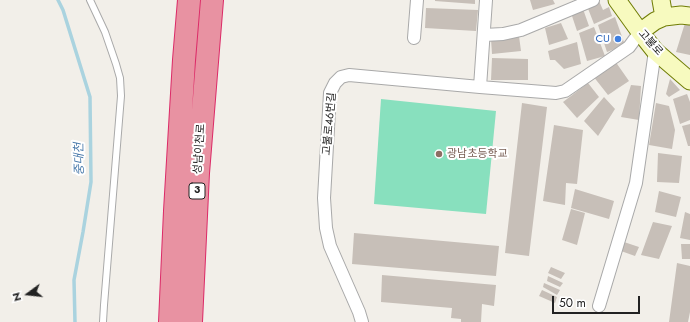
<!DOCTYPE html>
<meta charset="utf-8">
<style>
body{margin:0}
#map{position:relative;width:690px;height:322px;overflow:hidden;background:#f2efe9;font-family:Jost,sans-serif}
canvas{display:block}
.north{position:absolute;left:8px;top:274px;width:40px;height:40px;-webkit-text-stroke:3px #fff;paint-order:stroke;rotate:255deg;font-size:11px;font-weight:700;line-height:16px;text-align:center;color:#222}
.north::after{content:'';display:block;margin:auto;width:14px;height:18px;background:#222;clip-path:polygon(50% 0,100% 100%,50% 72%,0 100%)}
.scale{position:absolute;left:552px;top:296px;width:88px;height:18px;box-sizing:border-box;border:2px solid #222;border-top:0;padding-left:5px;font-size:12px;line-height:14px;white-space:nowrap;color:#222;-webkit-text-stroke:3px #fff;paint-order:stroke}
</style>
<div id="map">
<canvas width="690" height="322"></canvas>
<div class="north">N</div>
<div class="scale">50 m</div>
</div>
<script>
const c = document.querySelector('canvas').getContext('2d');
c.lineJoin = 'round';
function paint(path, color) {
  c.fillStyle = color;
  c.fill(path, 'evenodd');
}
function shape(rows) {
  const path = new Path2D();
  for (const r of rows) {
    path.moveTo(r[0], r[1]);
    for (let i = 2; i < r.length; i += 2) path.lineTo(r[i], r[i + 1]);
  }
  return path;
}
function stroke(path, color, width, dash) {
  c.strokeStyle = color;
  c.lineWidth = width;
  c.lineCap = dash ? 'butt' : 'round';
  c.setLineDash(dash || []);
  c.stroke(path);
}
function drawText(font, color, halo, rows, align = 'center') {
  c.font = font + ' Jost,"Noto Sans KR",sans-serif';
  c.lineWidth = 4;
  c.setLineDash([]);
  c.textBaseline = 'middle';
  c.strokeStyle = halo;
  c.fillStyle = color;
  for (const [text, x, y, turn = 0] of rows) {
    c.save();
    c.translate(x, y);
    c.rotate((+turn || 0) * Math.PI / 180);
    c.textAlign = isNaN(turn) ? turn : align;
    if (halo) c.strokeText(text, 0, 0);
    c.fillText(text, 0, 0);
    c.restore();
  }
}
paint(shape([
 [381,99,496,111,486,214,374,204]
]), '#88e0be');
stroke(shape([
 [58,0,63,10,90,97,91,182,83,232,74,280,75,322]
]), '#aad3df', 3.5);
paint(shape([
 [435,0,475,0,475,4,435,1],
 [530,0,553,0,555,4,533,10],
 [599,1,603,10,609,7,612,16,594,24,587,6],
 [426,8,478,10,476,31,425,28],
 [583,9,589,26,577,31,571,13],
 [615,17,625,45,607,52,598,25],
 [561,23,568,39,549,45,545,28],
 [685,23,690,24,690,55,676,52],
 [594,27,605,56,587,61,579,33],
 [519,36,521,51,492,54,491,39],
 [577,42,581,64,564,69,555,60,550,60,548,51],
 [492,58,528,59,528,80,491,80],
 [615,61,629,81,608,95,593,76],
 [670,79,680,90,669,97,666,94],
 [588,83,599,97,577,118,563,102],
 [631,85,641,86,639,120,621,117],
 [687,94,690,102,690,120,680,124,673,99],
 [604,97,615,109,598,136,584,121],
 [522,103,547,107,529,256,505,253],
 [656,103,669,106,675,130,672,149,649,145],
 [690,124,690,146,688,146,682,126],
 [554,125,583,130,577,184,566,183,565,205,543,201],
 [658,153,682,156,679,183,657,182],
 [575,189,614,201,609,219,571,208],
 [659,191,681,197,676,217,655,212],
 [571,209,585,213,577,245,562,240],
 [685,212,690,214,690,240,680,238],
 [653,222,672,226,659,259,641,255],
 [354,233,499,246,496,276,352,264],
 [624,242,639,247,635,256,621,251],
 [681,244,690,244,690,259,682,259],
 [677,263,690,266,690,312,688,322,669,322],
 [551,267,565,273,561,279,548,273],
 [382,275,496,285,494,306,482,304,481,322,461,322,461,319,451,318,452,308,381,302],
 [548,276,563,283,560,287,547,281],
 [544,283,560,290,557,295,543,287],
 [542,290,557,297,555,303,539,296]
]), '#c7bfb8');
const lane = shape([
 [90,0,105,32,116,64,120,78,121,96,104,305,103,322]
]);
const street = shape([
 [484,35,503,34,521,30,593,0],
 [414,38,417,0],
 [480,87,556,93,565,91,629,47,640,32],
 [599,306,636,183,655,51],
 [362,322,359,312,330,246,326,228,324,198,330,93,335,83,341,77,349,75,480,87,486,0]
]);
const secondary = shape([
 [617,0,640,32,655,51,690,81],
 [661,0,664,17],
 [640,32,655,21,664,17,681,15,690,16]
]);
const highway = shape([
 [170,322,175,211,184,60,189,0],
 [191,322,198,173,212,0]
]);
stroke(lane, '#a9a9a9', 8);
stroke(street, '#a9a9a9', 14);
stroke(secondary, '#707d05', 19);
stroke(highway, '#dc2a67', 24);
stroke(lane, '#fff', 6);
stroke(street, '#fff', 12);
stroke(secondary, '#f7fabf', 17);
stroke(highway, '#e892a2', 22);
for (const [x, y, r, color] of [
 [618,39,4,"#3f7fe0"],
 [439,154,4,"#8d6e63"]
]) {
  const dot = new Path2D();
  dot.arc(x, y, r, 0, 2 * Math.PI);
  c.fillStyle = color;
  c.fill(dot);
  stroke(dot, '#fff', 1.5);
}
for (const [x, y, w] of [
 [197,191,16]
]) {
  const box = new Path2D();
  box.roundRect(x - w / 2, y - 8, w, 16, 3);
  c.fillStyle = '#fff';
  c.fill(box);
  stroke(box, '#222', 1);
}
drawText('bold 10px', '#222', null, [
 ["3",197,191]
]);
drawText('11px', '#366cbe', '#fff', [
 ["CU",610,39]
], 'right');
drawText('11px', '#222', '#fff', [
 ["고불로",650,43,48],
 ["고불로46번길",330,124,-85],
 ["성남이천로",200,149,-86]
]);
drawText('11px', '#785e54', '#fff', [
 ["광남초등학교",447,154]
], 'left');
drawText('italic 12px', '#4a7aab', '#fff', [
 ["중대천",80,159,-91]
]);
</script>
